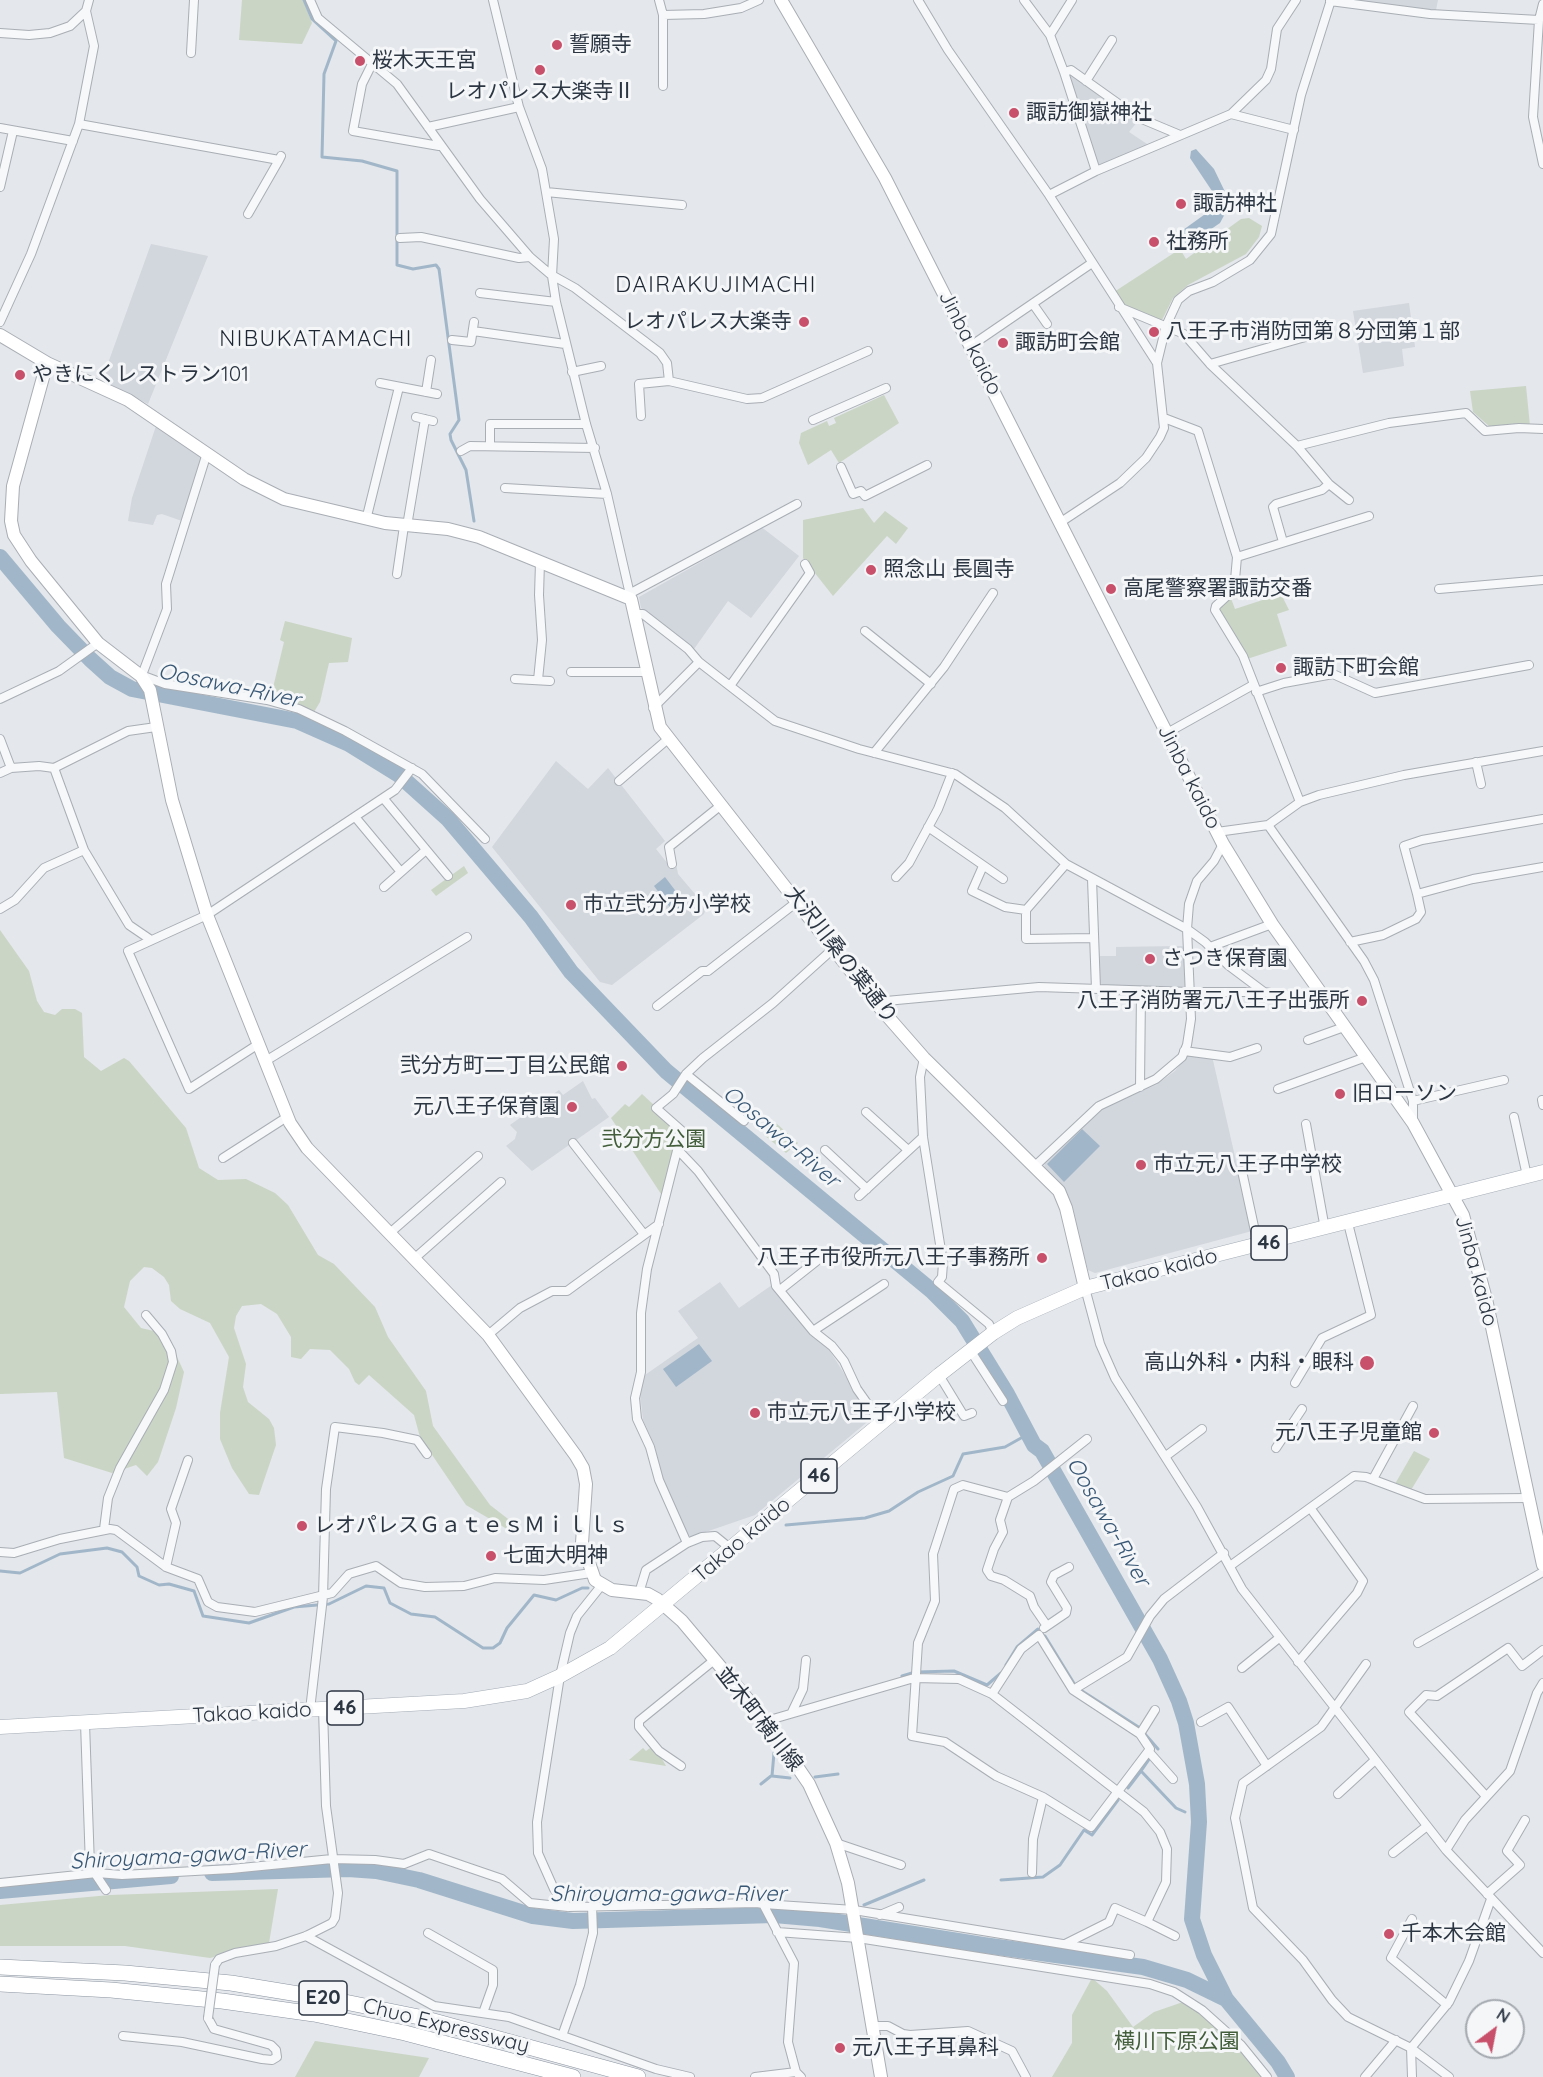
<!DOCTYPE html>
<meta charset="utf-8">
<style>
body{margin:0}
#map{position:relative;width:1543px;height:2077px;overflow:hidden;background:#e4e7eb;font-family:Quicksand,sans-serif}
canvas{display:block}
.north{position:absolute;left:1465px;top:1999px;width:60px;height:60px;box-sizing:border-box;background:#f4f6f8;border:2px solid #a4a9b0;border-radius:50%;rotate:32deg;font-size:16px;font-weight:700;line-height:24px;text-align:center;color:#2c3643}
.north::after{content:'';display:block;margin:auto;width:21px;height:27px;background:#c9506a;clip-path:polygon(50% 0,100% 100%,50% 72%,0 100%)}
</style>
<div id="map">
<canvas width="1543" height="2077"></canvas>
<div class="north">N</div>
</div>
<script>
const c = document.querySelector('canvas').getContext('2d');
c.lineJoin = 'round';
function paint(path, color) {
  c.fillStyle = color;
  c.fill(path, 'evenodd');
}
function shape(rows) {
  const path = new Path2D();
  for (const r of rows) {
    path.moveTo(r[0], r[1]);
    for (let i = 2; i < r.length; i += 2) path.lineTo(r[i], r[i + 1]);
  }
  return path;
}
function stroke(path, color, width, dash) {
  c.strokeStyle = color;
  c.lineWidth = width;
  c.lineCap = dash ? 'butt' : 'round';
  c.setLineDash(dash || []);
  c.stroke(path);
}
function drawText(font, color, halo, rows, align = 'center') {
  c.font = font + ' Quicksand,"Noto Sans JP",sans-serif';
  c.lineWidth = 6;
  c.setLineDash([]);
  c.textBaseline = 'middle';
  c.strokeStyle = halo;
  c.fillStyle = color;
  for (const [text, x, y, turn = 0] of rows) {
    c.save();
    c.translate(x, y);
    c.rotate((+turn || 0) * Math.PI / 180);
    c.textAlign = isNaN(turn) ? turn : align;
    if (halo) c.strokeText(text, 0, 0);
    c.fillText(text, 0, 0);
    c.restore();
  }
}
paint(shape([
 [1348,0,1438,0,1436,10],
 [1069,74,1138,121,1129,132,1150,146,1098,168],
 [151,244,208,256,148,404,102,380],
 [1409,303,1415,347,1402,349,1404,366,1363,373,1353,311],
 [157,423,204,454,182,521,162,514,157,515,153,525,128,521,132,498],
 [760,526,799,556,751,618,728,601,694,649,641,608,639,597,731,545],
 [556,761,588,789,608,768,665,841,656,849,668,864,676,863,678,874,706,907,704,914,612,985,600,982,492,847],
 [1182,946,1186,949,1187,985,1182,988,1104,987,1099,981,1100,956,1116,956,1116,947],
 [1188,1054,1212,1056,1252,1231,1095,1273,1088,1270,1070,1204,1061,1186,1044,1168,1045,1162,1100,1109,1156,1085,1175,1071],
 [583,1081,592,1099,595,1098,609,1117,532,1171,506,1146,515,1139,517,1132,510,1125,559,1090,563,1095],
 [720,1282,739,1308,772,1285,828,1348,872,1418,755,1515,691,1537,687,1534,662,1478,655,1447,643,1420,640,1393,645,1375,698,1338,678,1311]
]), '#d2d6dd');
paint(shape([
 [242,0,303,0,312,23,302,44,239,40],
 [1249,218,1262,226,1259,237,1246,254,1188,285,1173,298,1162,320,1122,305,1114,292,1180,249,1186,259,1241,219],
 [1526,386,1530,426,1490,427,1473,412,1470,391],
 [884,395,899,423,839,463,831,450,808,465,799,443,801,433,827,421,829,426,836,423,834,418],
 [863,508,874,523,885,511,908,528,896,544,887,536,833,596,803,558,803,520],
 [1281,594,1289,610,1277,614,1287,646,1247,659,1219,610,1230,596,1235,609],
 [285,621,352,638,348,662,329,663,320,702,314,712,271,696,284,642,280,640],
 [464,866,468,873,436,896,431,890],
 [0,930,29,971,37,1001,44,1012,55,1015,62,1009,75,1009,82,1013,84,1057,101,1071,124,1058,129,1061,186,1128,199,1168,218,1180,246,1179,275,1193,288,1205,318,1255,334,1264,375,1307,388,1337,426,1391,433,1426,490,1505,512,1522,507,1529,466,1505,420,1437,414,1415,369,1375,359,1385,355,1382,349,1369,330,1350,310,1349,301,1359,291,1357,291,1337,277,1314,261,1304,242,1306,236,1316,234,1328,246,1364,243,1387,248,1402,269,1419,274,1428,276,1445,259,1495,249,1494,232,1468,220,1439,220,1413,229,1357,210,1323,180,1309,171,1301,169,1285,164,1277,152,1268,144,1267,130,1281,124,1307,141,1328,154,1331,169,1340,184,1372,176,1408,158,1462,147,1476,136,1465,112,1473,64,1458,57,1392,0,1394],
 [642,1094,682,1131,665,1200,611,1118,625,1104,629,1107],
 [776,1123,798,1143,786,1153,763,1134],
 [1414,1451,1430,1459,1411,1490,1395,1484],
 [654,1745,666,1766,629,1760,643,1748,646,1751],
 [278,1889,269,1943,210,1958,125,1946,0,1946,0,1905,110,1895],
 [1092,1978,1107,1991,1133,2027,1154,2012,1183,2002,1202,2014,1242,2050,1263,2077,1052,2077,1072,2043,1072,2015],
 [315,2041,429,2058,419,2077,295,2077]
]), '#cad5c5');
paint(shape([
 [1196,149,1214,169,1228,198,1228,208,1220,223,1188,245,1179,237,1183,230,1208,212,1214,194,1190,158,1191,151],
 [665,877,687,906,675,914,654,886],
 [1082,1129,1100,1146,1064,1182,1047,1164],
 [699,1344,712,1361,676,1387,663,1369]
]), '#a1b7c9');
stroke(shape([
 [304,0,312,19,336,41,324,74,322,157,362,161,397,171,397,265,413,269,436,265,439,269,459,420,450,434,451,440,466,470,474,521],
 [684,1089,687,1085],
 [786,1525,865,1518,889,1511,918,1492,953,1476,963,1454,1005,1447,1030,1433],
 [0,1571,20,1573,60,1554,107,1548,122,1552,137,1567,139,1576,159,1585,169,1584,194,1591,203,1616,249,1623,294,1607,329,1604,366,1586,384,1588,390,1603,411,1614,435,1617,483,1648,493,1648,500,1643,507,1628,534,1595,556,1600,582,1588,588,1588],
 [1045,1636,1075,1685],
 [1006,1665,1017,1647,1038,1629],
 [917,1672,954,1671,987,1685,1001,1673],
 [902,1676,912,1673],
 [1079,1689,1140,1728],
 [1145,1734,1158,1749],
 [774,1753,772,1776,790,1778],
 [1141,1771,1150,1758],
 [815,1777,838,1774],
 [761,1784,771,1776],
 [1128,1788,1141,1771,1176,1808,1185,1812],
 [1193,1816,1199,1818],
 [1001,1880,1043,1877,1060,1865,1084,1830,1092,1835,1118,1800],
 [864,1905,924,1880]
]), '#a1b7c9', 3);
stroke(shape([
 [0,557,58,626,90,659,110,677,132,689,297,721,349,744,399,775,448,819,531,917,571,972,666,1071,932,1291,962,1321,1007,1394,1034,1445,1042,1451,1160,1659,1179,1701,1186,1723,1197,1784,1199,1822,1192,1919,1204,1955,1226,1999],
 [212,1873,348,1869,376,1871,419,1880,533,1916,573,1921,774,1915,820,1919,983,1945,1143,1967,1187,1980,1226,1999,1278,2062,1287,2077],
 [0,1891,171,1876]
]), '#a1b7c9', 16);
const street = shape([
 [310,0,318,18,397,84,480,199,530,257,550,274,575,288,660,353,667,363,669,381,747,399,762,398,868,351],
 [493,0,519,107,542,169,554,239,552,276,556,302,586,424,607,494,631,599],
 [659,0,663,15,663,86],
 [918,0,948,50,1049,195,1157,363],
 [1024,0,1050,35],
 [1072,0,1050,35,1064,72,1071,70,1137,117,1180,135],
 [1330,1,1430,14,1539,20],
 [1543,4,1539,20,1533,117,1543,164],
 [663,15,704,14,741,8,759,0],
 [0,33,29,35,50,33,70,26,86,11,89,0],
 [191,53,194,0],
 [373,62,362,84,353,131,439,146],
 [1064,72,1096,171],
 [1086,81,1112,40],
 [1231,114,1266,80,1271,69,1277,29,1296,0],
 [79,124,279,160,281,156],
 [428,127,519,107],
 [0,128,73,141],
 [0,187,13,131],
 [546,192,682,205],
 [1049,195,1096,171,1231,114,1294,130],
 [248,214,279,160],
 [400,238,421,237,519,258,530,257],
 [480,293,556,302],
 [1033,304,1047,324],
 [1119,307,1184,334,1210,364,1297,446,1329,484,1349,500],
 [0,322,31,254,79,124,94,46,86,11],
 [473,331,565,344],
 [452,340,471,342,474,322],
 [972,345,1092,263],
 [1210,364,1316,334],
 [572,372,601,366],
 [380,383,437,394],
 [426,392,431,360],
 [641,416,639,384,669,381],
 [416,417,433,421],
 [1164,418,1198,431,1237,557,1235,580,1229,594,1216,606,1215,610,1243,656,1300,802],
 [813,420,886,388],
 [490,446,490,424,586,424],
 [1297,446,1389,423,1466,413,1485,431,1519,428,1543,429],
 [461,451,470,446,595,448],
 [841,467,853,494,861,491,865,496,927,465],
 [505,488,607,494],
 [366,520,399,387],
 [1061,522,1120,483,1146,458,1160,437,1164,428,1157,363,1166,326,1178,300,1189,291,1213,282,1250,260,1271,234,1301,95,1331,0],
 [407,526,425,419],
 [1283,542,1273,507,1276,504,1322,490,1329,484],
 [1237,557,1369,516],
 [397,574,404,526],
 [1439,589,1543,580],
 [629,594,797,504],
 [635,614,643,614,688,649,699,662,775,721,859,749,955,774,1005,808,1066,864,1187,929,1205,942,1228,965,1264,992],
 [865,631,931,684],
 [571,672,647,672],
 [141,675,165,684,267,700,299,709,345,731,422,774,485,839],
 [142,675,167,609,166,584,207,453],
 [515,679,550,681],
 [538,680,542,640,539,595,540,562],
 [730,686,810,573,805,564],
 [1256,692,1284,683,1333,674,1375,693,1529,665],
 [0,699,59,671,98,643],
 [653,708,699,662],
 [1167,733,1253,685],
 [0,739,11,768],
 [874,753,944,667,993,593],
 [1476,762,1481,784],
 [54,768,84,850,129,925,151,940],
 [0,773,11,768,39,766,54,768,128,731,156,727],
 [619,781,668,739],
 [384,799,448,876],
 [356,818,401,872],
 [1543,819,1422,840,1404,846,1417,894,1473,879,1543,867],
 [1268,825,1364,961,1374,980,1413,1101,1413,1122],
 [928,827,1003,879],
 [1217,832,1268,825,1300,802,1319,795,1404,775,1543,751],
 [672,864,669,847,720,806],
 [1066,864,1026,910,1026,939,1094,938],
 [983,866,972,891,1005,907,1026,910],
 [896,877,909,863,938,809,952,773],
 [1092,879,1096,989],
 [384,887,426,850],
 [0,909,15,900,44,868,84,850],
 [1350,942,1383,935,1416,919,1421,912,1417,894],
 [1210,947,1272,924],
 [875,1002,1039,987,1189,992,1264,992,1305,998,1329,1006],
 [657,1006,702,971,708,971,798,901],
 [1308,1040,1344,1027],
 [257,1045,189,1089,128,951,207,915,395,790,412,768],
 [1184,1051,1230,1057,1257,1048],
 [924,1058,920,1077,923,1137,943,1263,942,1277,938,1282,989,1324,993,1333],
 [264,1062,467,937],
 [686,1074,744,1121],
 [1140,1087,1141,991],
 [1278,1089,1366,1057],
 [1542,1100,1543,1105],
 [1413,1101,1504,1080],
 [866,1112,908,1150],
 [1514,1117,1527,1176],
 [1306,1124,1325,1229],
 [573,1143,643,1233],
 [825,1150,867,1189],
 [679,1151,698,1171,774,1274,776,1286,813,1331,832,1346,844,1361,857,1389,881,1423],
 [223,1158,287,1117],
 [1035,1166,1099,1106,1156,1079,1182,1057,1187,1045,1191,1019,1187,929,1189,904,1197,881,1214,861,1223,844],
 [1242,1171,1258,1245],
 [859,1196,923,1137],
 [391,1232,478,1156],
 [415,1258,501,1182],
 [1085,1288,1100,1344,1115,1378,1197,1507,1242,1589,1446,1850,1543,1953],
 [780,1290,828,1252],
 [813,1331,884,1284],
 [488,1335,520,1308,552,1291,567,1291,659,1224],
 [970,1350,1003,1401],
 [939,1375,964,1416,972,1413],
 [1295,1383,1322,1338,1371,1315,1348,1223],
 [1276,1448,1302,1409],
 [1166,1456,1202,1429],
 [1373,1479,1413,1406],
 [1008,1497,1034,1481,1087,1439],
 [104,1529,108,1498,120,1468,164,1390,173,1362,171,1351,162,1334,146,1315],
 [687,1543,659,1480,650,1447,637,1419,635,1398,641,1372,641,1313,647,1269,682,1131,656,1108,673,1094,686,1074,703,1058,773,1003,834,948],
 [0,1552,14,1553,60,1539,110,1529,116,1530,166,1567,198,1579,208,1602,217,1607,255,1612,332,1593,349,1574,376,1566,401,1583,425,1587,464,1586,495,1578,544,1580,591,1573],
 [1230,1566,1354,1476,1366,1477,1425,1499,1529,1498],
 [166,1567,176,1523,171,1509,188,1460],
 [639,1593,646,1570,687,1543,702,1537,715,1536,731,1549],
 [1044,1628,1066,1613,1067,1608,1051,1582,1054,1575,1069,1567],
 [1418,1643,1543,1572],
 [1298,1662,1357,1593,1363,1581,1311,1509],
 [1366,1664,1321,1727,1243,1783,1235,1818,1241,1847,1253,1908,1303,1960,1332,2000,1348,2017,1411,2048,1449,2077],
 [1242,1668,1279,1638],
 [1073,1690,1127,1657,1150,1616,1164,1599,1224,1553],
 [992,1694,1021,1649,1039,1635,1073,1690,1140,1734,1150,1749,1091,1827,1043,1797,996,1776,945,1742,912,1736,918,1643,935,1601,933,1554,954,1489,963,1485,1008,1497,1000,1520,1003,1532,994,1549,987,1570,991,1576,1004,1580,1030,1596,1034,1607,1047,1626],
 [310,1710,323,1597,326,1489,335,1427,383,1433,417,1440,427,1454],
 [792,1712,803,1689,806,1660],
 [766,1721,914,1678,959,1679,992,1694,1144,1812,1160,1832,1167,1849,1166,1882,1147,1922,1115,1908,1109,1922,1065,1944],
 [1201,1722,1228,1707,1267,1766],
 [85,1723,90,1866,106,1890],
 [1140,1734,1155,1710],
 [1149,1752,1173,1779],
 [681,1766,659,1751,639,1727,639,1721,713,1661],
 [1338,1794,1374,1761],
 [1485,1795,1409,1712,1426,1695,1437,1696,1508,1648,1522,1666,1543,1650],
 [836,1843,901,1865],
 [1446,1850,1465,1820,1510,1771,1537,1693,1543,1683],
 [1393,1853,1427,1826],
 [1032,1873,1033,1839,1043,1797],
 [0,1883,97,1873,122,1875,231,1869,332,1859,375,1860,404,1864,429,1854,502,1879,530,1903,568,1907,757,1903,763,1904,794,1963,788,2042,796,2072,801,2077],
 [1487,1894,1520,1865,1507,1851,1525,1820],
 [763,1904,854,1910,1130,1955],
 [568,1907,554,1889,538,1853,537,1822,560,1676,570,1633,577,1616,601,1586],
 [880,1915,899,1907],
 [1412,1919,1391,1958,1447,2005],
 [1147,1922,1175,1936],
 [777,1932,858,1938,1150,1984,1174,1992,1202,2010,1241,2045,1267,2077],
 [428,1933,493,1970,493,1985,483,2013],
 [306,1936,434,2006,509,2017,656,2069,690,2077],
 [215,1965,219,1959,235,1953,276,1946,306,1936,332,1923,335,1918,338,1893,326,1806,323,1709],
 [872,2026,888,2026,903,2034,910,2035,968,2031,1012,2051,1026,2077],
 [123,2036,182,2042,262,2059,272,2060,277,2057,276,2050,271,2045,214,2029,208,2018],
 [562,2036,580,1985,593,1933,592,1906],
 [755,2077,796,2072],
 [1365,2077,1396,2040],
 [1412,2077,1411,2048,1449,2002,1469,1961,1491,1899]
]);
const secondary = shape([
 [781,0,885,178,1223,844,1272,924,1413,1123,1463,1215,1486,1299,1543,1565],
 [0,335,47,363,128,400,244,479,284,499,385,523,448,529,479,537,631,599,660,727,875,1002,924,1058,1059,1191,1066,1208,1085,1288],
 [47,363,13,486,11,521,14,535,31,561,98,643,141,676,150,690,172,800,207,915,290,1123,307,1148,488,1335,576,1456,583,1468,586,1484,582,1543,595,1580,612,1590,648,1594,657,1599,682,1621,766,1721,809,1784,836,1843,848,1883,881,2077]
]);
const primary = shape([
 [0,1727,464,1701,527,1691,560,1676,610,1648,939,1375,993,1333,1017,1318,1085,1288,1543,1172]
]);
const highway = shape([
 [0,1967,125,1973,231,1983,335,2000,419,2017,638,2077],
 [0,1984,111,1990,222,2001,314,2014,405,2033,573,2077]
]);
stroke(street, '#a9aeb5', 10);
stroke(secondary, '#a9aeb5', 14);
stroke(primary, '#a4acb6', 15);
stroke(highway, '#8c95a1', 16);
stroke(street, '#f6f8f9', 8);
stroke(secondary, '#fff', 12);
stroke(primary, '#fff', 14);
stroke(highway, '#fff', 15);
const streetBridge = shape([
 [208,2018,215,1965]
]);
stroke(streetBridge, '#a9aeb5', 10, []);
stroke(streetBridge, '#f6f8f9', 8);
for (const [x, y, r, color] of [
 [557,45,6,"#c9506a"],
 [360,61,6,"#c9506a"],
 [540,70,6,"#c9506a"],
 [1014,113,6,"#c9506a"],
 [1181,204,6,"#c9506a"],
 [1154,242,6,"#c9506a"],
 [804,322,6,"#c9506a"],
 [1154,332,6,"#c9506a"],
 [1003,343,6,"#c9506a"],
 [20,375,6,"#c9506a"],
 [871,570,6,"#c9506a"],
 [1111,589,6,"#c9506a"],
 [1281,668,6,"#c9506a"],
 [571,905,6,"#c9506a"],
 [1150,959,6,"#c9506a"],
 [1362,1001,6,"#c9506a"],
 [622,1066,6,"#c9506a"],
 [1340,1094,6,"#c9506a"],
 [572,1107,6,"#c9506a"],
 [1141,1165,6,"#c9506a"],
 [1042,1258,6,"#c9506a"],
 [1367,1363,8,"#c9506a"],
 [755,1413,6,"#c9506a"],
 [1434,1433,6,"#c9506a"],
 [302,1526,6,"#c9506a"],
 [491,1556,6,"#c9506a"],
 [1389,1934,6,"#c9506a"],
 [840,2048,6,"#c9506a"]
]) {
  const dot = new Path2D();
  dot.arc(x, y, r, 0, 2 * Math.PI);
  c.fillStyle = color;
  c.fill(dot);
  stroke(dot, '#f4f6f8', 2);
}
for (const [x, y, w] of [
 [1269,1243,36],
 [819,1476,36],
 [345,1708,36],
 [323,1998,48]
]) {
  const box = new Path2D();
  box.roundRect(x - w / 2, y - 17, w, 34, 4.5);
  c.fillStyle = '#f4f6f8';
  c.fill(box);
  stroke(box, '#2c3643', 1.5);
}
drawText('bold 20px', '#2c3643', null, [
 ["46",1269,1243],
 ["46",819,1476],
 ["46",345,1708],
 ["E20",323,1998]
]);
drawText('21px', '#2c3643', '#f4f6f8', [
 ["誓願寺",569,45],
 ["桜木天王宮",372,61],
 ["レオパレス大楽寺Ⅱ",540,92,"center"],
 ["諏訪御嶽神社",1026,113],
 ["諏訪神社",1193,204],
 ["社務所",1166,242],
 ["レオパレス大楽寺",792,322,"right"],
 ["八王子市消防団第８分団第１部",1166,332],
 ["諏訪町会館",1015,343],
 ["やきにくレストラン101",32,375],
 ["照念山 長圓寺",883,570],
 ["高尾警察署諏訪交番",1123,589],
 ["諏訪下町会館",1293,668],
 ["市立弐分方小学校",583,905],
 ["さつき保育園",1162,959],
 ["八王子消防署元八王子出張所",1350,1001,"right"],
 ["弐分方町二丁目公民館",610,1066,"right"],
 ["旧ローソン",1352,1094],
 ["元八王子保育園",560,1107,"right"],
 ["市立元八王子中学校",1153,1165],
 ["八王子市役所元八王子事務所",1030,1258,"right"],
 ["高山外科・内科・眼科",1354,1363,"right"],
 ["市立元八王子小学校",767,1413],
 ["元八王子児童館",1422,1433,"right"],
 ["レオパレスＧａｔｅｓＭｉｌｌｓ",314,1526],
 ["七面大明神",503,1556],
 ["千本木会館",1401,1934],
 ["元八王子耳鼻科",852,2048]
], 'left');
drawText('21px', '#2c3643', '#f4f6f8', [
 ["Jinba kaido",970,343,63],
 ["Jinba kaido",1189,777,63],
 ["大沢川桑の葉通り",841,955,52],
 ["Takao kaido",1159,1270,-14],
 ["Jinba kaido",1476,1271,75],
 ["Takao kaido",742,1540,-40],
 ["Takao kaido",252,1713,-3],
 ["並木町横川線",759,1719,52],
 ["Chuo Expressway",446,2026,14]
]);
drawText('21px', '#435e3a', '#f4f6f8', [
 ["弐分方公園",654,1140],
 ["横川下原公園",1177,2042]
]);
c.letterSpacing = '1.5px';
drawText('22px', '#1e2734', '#f4f6f8', [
 ["DAIRAKUJIMACHI",716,285],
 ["NIBUKATAMACHI",316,339]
]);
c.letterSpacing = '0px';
drawText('italic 22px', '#385775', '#f4f6f8', [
 ["Oosawa-River",229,686,12],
 ["Oosawa-River",781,1137,40],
 ["Oosawa-River",1108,1522,60],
 ["Shiroyama-gawa-River",188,1856,-3],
 ["Shiroyama-gawa-River",668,1894]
]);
</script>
